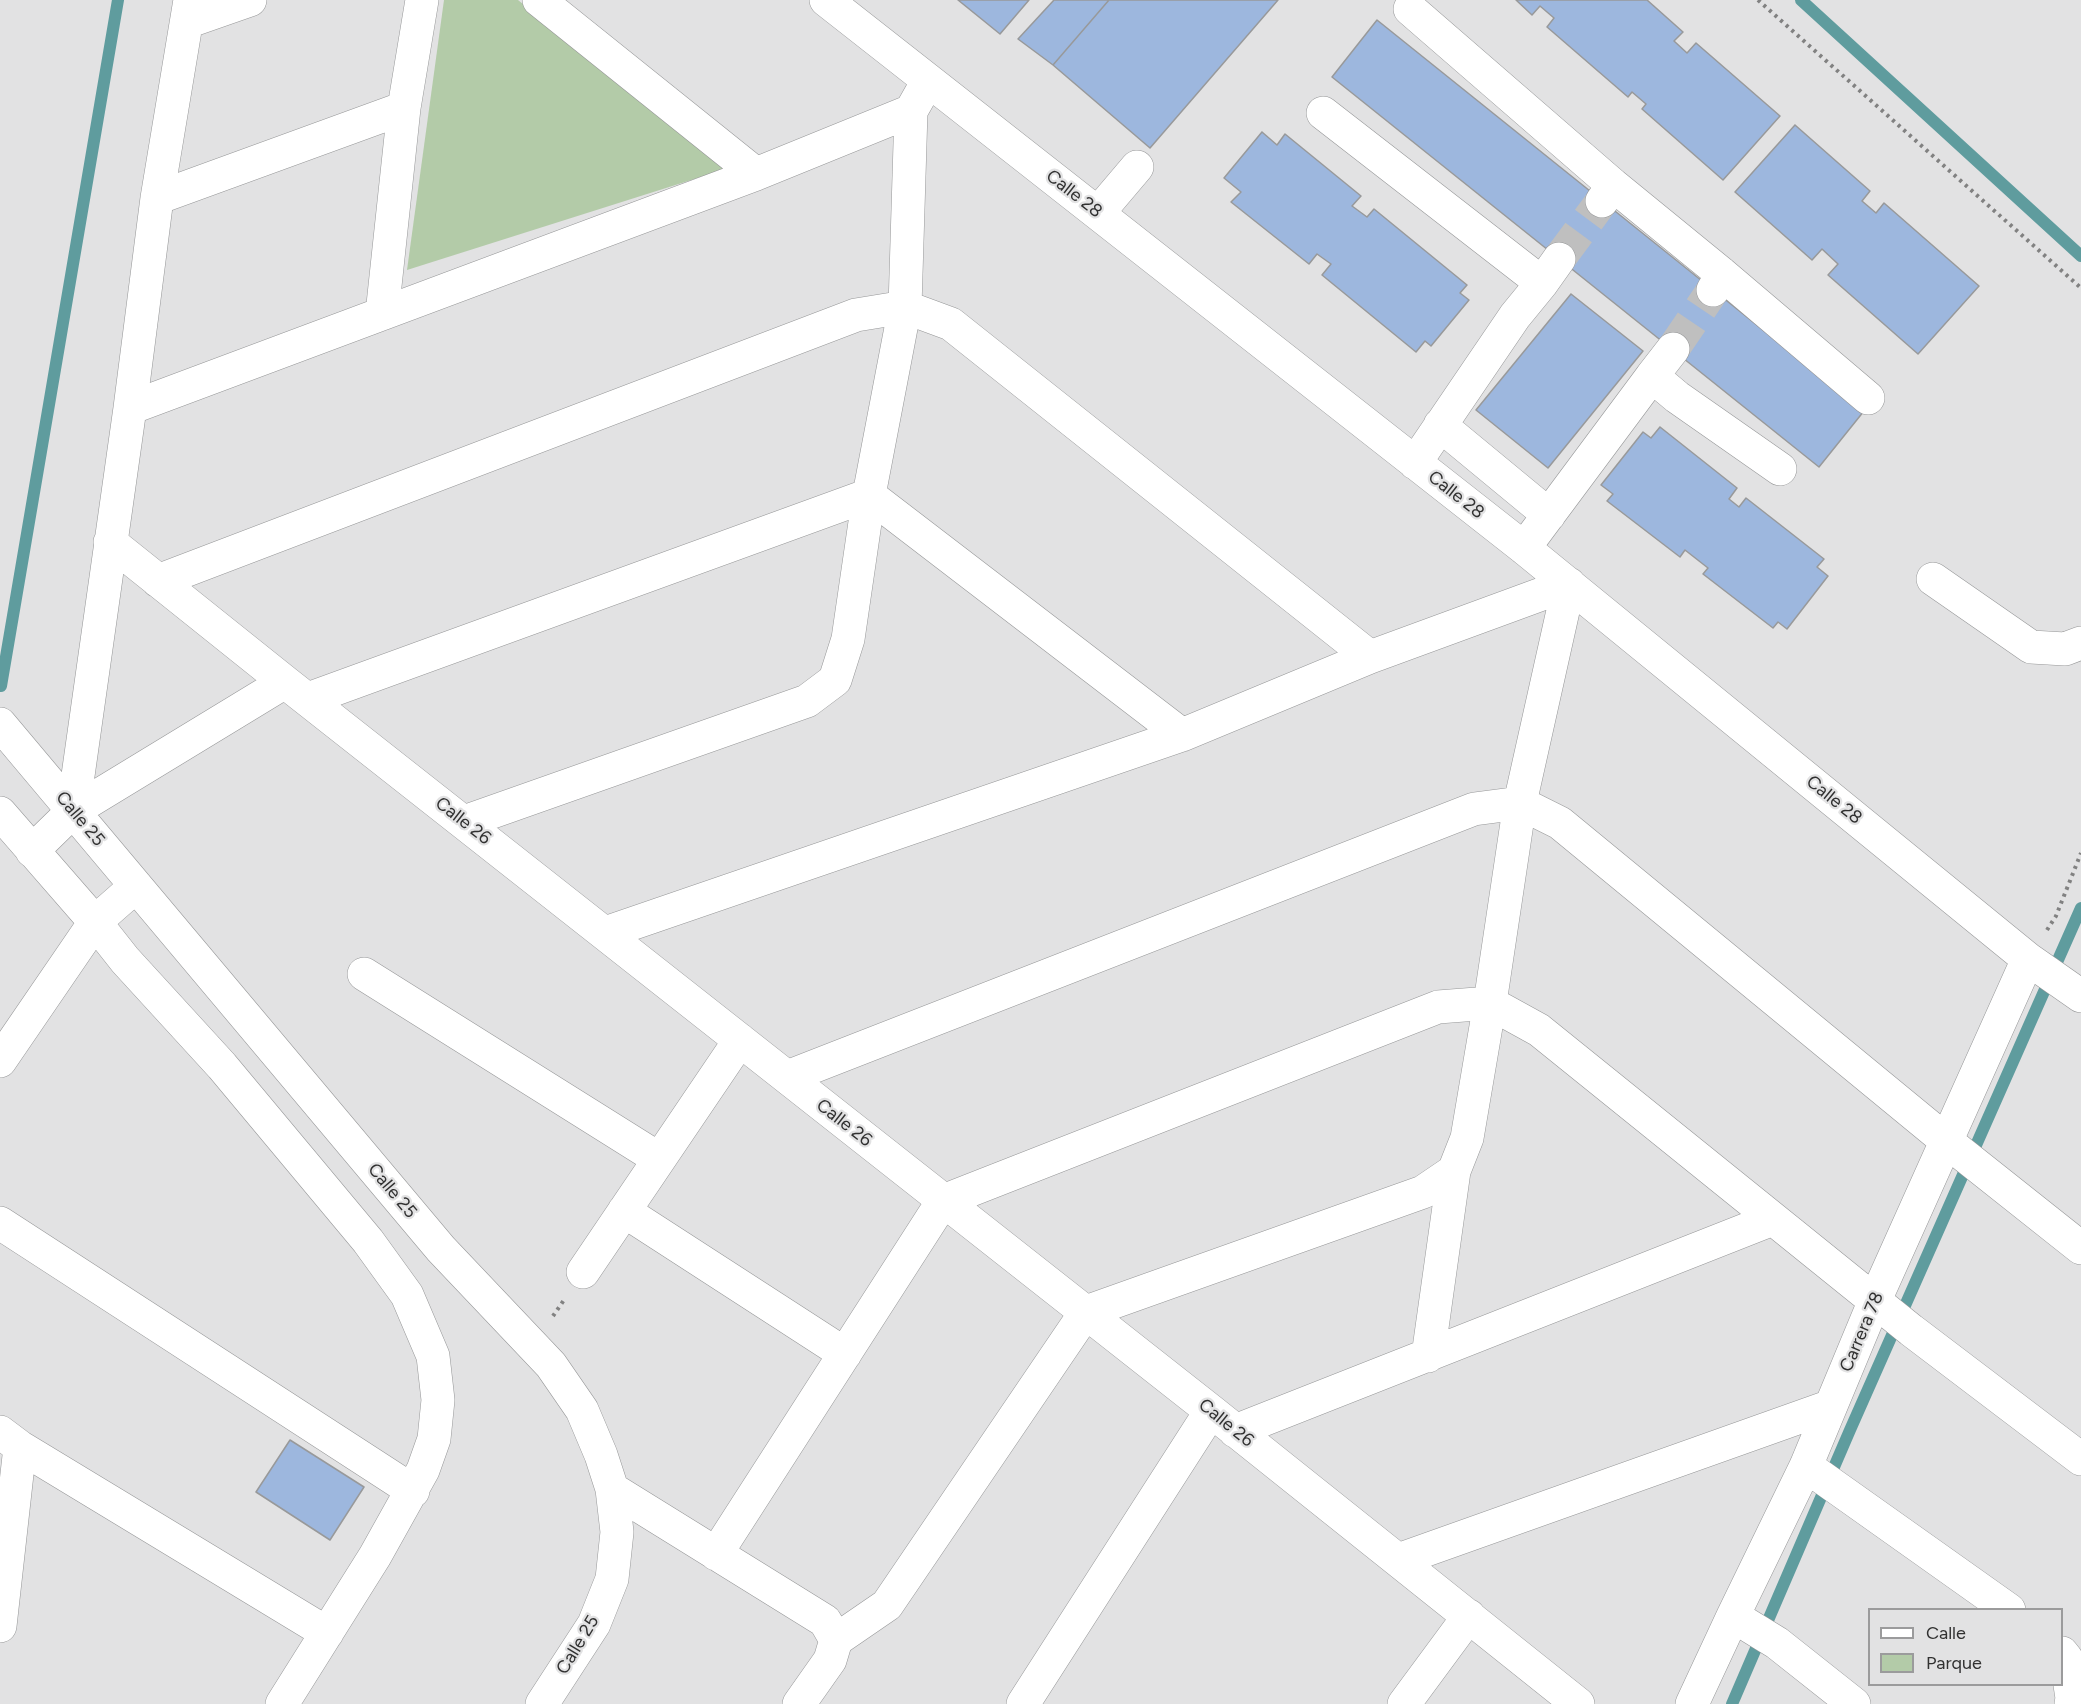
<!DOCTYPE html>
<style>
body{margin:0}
#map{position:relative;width:2081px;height:1704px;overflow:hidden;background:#e2e2e3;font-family:Figtree,sans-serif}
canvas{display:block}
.legend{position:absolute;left:1868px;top:1608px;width:195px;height:78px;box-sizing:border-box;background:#e2e2e3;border:2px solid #9b9b9c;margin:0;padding:8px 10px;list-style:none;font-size:18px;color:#313131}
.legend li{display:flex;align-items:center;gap:12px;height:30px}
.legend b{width:30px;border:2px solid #9b9b9c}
</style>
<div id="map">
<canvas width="2081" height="1704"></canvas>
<ul class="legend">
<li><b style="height:8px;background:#fff"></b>Calle</li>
<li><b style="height:16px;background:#b3cba8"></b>Parque</li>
</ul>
</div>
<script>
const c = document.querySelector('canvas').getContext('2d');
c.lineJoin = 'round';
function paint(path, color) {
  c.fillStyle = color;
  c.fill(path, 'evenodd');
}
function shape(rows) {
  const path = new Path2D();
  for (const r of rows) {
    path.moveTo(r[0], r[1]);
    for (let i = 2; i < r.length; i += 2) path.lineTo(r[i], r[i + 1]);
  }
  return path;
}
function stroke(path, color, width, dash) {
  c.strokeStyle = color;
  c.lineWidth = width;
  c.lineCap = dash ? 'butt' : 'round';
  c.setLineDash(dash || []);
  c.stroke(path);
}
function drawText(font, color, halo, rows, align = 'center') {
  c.font = font + ' Figtree,sans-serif';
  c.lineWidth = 4.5;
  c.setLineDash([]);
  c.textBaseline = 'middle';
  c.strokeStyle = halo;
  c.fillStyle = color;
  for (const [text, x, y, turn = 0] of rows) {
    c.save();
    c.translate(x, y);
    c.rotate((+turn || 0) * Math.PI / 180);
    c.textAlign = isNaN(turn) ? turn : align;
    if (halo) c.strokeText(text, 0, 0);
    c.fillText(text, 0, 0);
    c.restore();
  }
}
paint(shape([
 [444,0,518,0,726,169,407,270]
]), '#b3cba8');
stroke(shape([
 [1801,0,2081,256],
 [1,686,118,0],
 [1732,1704,1850,1430,2081,908]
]), '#5f9c9e', 12);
const building = shape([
 [958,0,1029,0,1000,34,958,0],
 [1054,0,1109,0,1053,65,1018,39,1054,0],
 [1109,0,1278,0,1150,148,1053,65,1109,0],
 [1516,0,1647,0,1683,32,1674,41,1687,53,1696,43,1780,116,1723,180,1642,109,1646,104,1632,92,1628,97,1547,27,1554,18,1540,6,1532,15,1516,0],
 [1377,20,1864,411,1819,467,1332,77,1377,20],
 [1795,125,1870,191,1862,201,1876,213,1884,203,1979,286,1918,354,1828,275,1838,264,1822,249,1812,260,1735,192,1795,125],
 [1262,132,1277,145,1285,134,1361,196,1352,206,1367,217,1374,209,1467,285,1460,293,1469,300,1431,346,1425,341,1416,352,1322,275,1331,264,1317,254,1309,264,1231,202,1241,192,1224,178,1262,132],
 [1571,294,1643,351,1548,468,1476,410,1571,294],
 [1660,427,1737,488,1729,499,1739,507,1746,498,1824,559,1817,567,1828,576,1787,629,1778,622,1773,628,1703,574,1708,568,1685,550,1680,557,1607,501,1613,494,1601,485,1643,432,1651,438,1660,427],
 [290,1440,364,1487,330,1540,256,1492,290,1440]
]);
paint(building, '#9db7de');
stroke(building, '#98999a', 1.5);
stroke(shape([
 [1559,259,1602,201],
 [1673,349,1713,290]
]), '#bfbfbf', 33, [33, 16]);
const minor = shape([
 [539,0,756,174],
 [826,0,1524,548,2028,959,2081,996],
 [1410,9,1613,185,1602,201],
 [187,22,250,0],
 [1323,113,1542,283,1515,316,1415,463],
 [1613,185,1722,274],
 [157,198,404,108],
 [1098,213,1137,167],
 [1542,283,1559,259],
 [1713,290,1722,274,1868,398],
 [382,314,404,108,422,0],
 [1652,376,1673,349],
 [130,408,756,174,911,111],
 [1440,425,1549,515],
 [869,495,1182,735],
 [110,542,285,682,1211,1411,1578,1704],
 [1524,548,1652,376,1677,397,1780,469],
 [1933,579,2031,647,2065,649,2081,643],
 [158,581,856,315,905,307,951,324,1370,657],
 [308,699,869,495],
 [0,724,441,1249,551,1365,582,1410,601,1455,612,1489,617,1532,612,1579,594,1624,542,1704],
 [73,811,130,408,157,198,190,0],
 [0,813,95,922,125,960,222,1066,368,1241,407,1295,433,1356,438,1400,434,1439,423,1470,375,1556,282,1704],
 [464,822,807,701,835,680,848,639,869,495,905,307,911,111,928,81],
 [32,851,73,811,285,682],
 [605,933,1182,735,1370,657,1569,584],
 [364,974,659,1159],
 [0,1061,95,922,136,886],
 [787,1077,1474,809,1520,803,1560,823,1960,1152,2081,1248],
 [624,1211,845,1354],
 [0,1223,413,1491],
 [583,1272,740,1040],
 [1428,1356,1454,1171,1467,1138,1490,1003,1520,803,1569,584],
 [1235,1431,1773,1219],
 [0,1432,20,1447,327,1633],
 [1806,1466,2009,1610],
 [612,1489,825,1621,836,1640],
 [716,1554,943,1201,1438,1007,1490,1003,1539,1030,1911,1330,2081,1459],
 [1398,1560,1831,1406],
 [1733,1616,1777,1643,1854,1704],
 [0,1626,20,1447],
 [2062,1653,2066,1658,2072,1698,2071,1704],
 [799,1704,830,1660,836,1640,887,1605,1086,1312,1423,1192,1454,1171],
 [1023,1704,1211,1411],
 [1404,1704,1469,1616],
 [1692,1704,1733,1616,1806,1466,1875,1300,2028,959]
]);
stroke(minor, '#969798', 34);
stroke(shape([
 [1758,0,2081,288],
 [2047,930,2056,916,2081,853],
 [553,1316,564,1300]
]), '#818181', 4, [3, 4.5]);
stroke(minor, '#fff', 33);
drawText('18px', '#313131', '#e2e2e3', [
 ["Calle 28",1074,194,38],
 ["Calle 28",1456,495,38],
 ["Calle 28",1834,800,39],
 ["Calle 25",80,819,50],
 ["Calle 26",463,821,38],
 ["Calle 26",844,1123,38],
 ["Calle 25",392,1191,50],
 ["Carrera 78",1862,1332,-67],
 ["Calle 26",1226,1423,39],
 ["Calle 25",578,1645,-59]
]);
</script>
